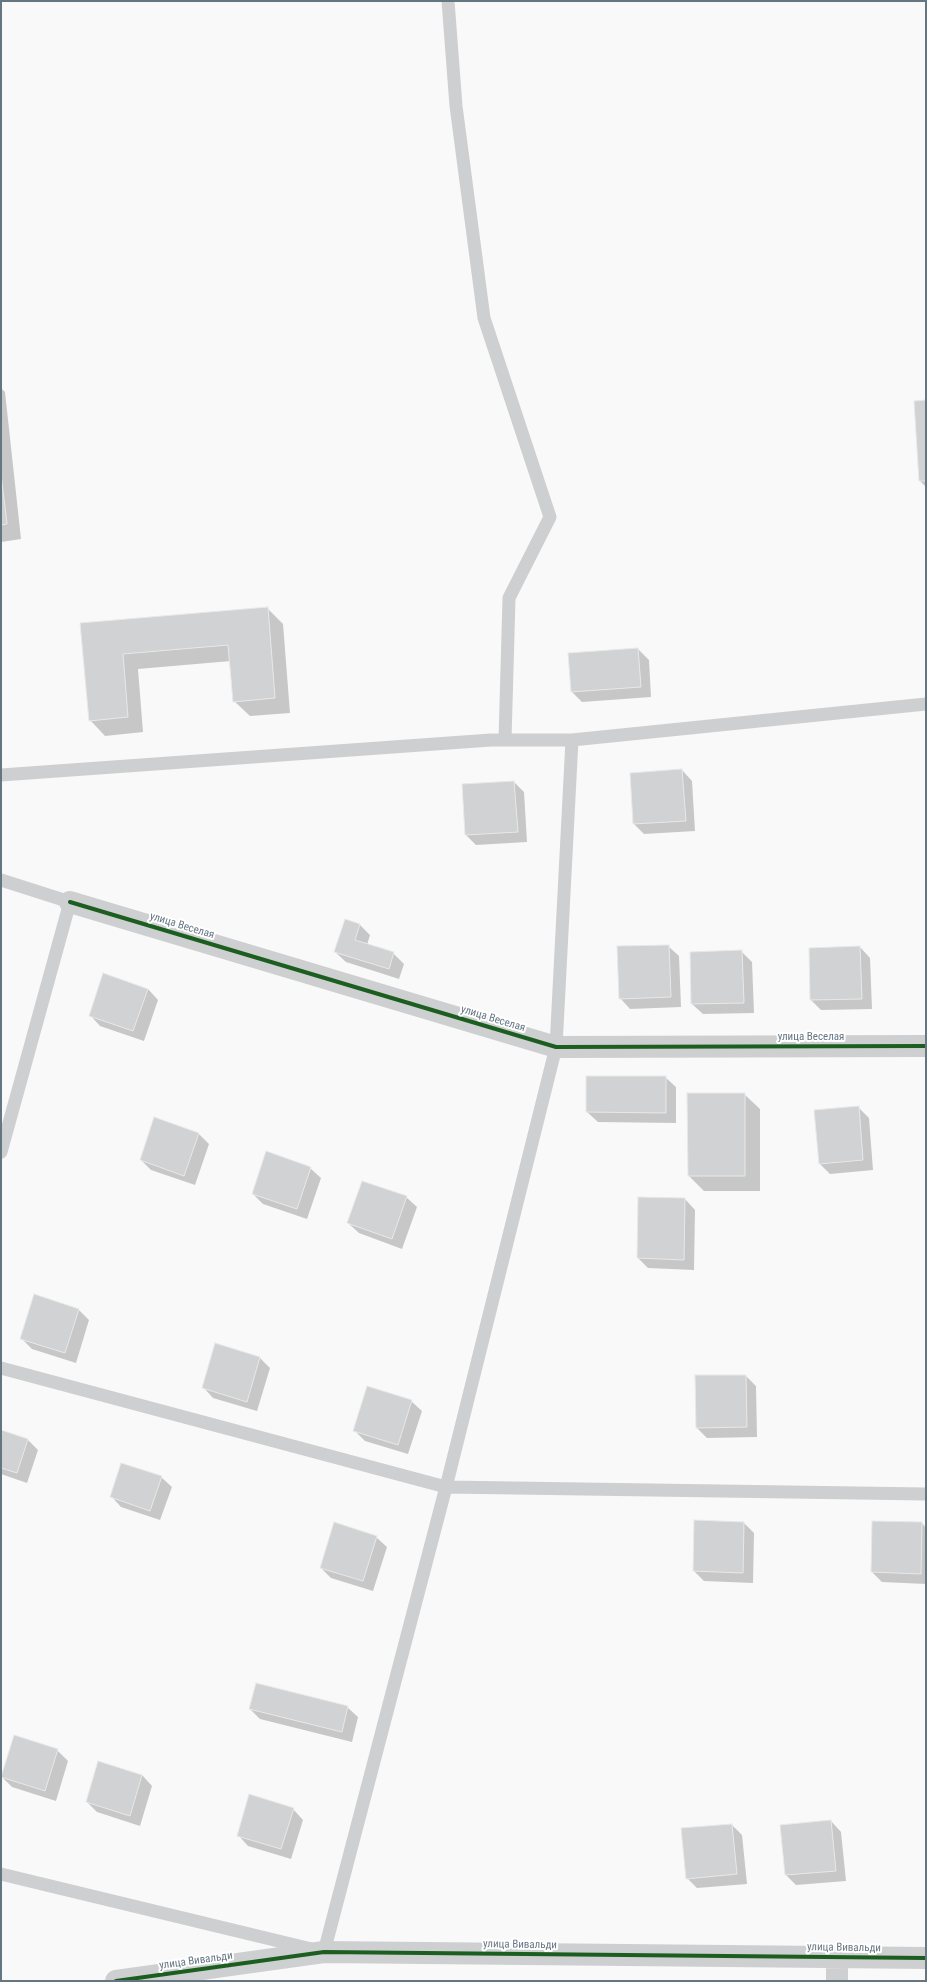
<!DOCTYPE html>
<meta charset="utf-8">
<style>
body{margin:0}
#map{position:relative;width:927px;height:1982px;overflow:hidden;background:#f9f9f9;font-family:"Roboto Condensed",sans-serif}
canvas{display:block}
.frame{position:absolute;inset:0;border:2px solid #657683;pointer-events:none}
</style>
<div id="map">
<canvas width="927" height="1982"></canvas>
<div class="frame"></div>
</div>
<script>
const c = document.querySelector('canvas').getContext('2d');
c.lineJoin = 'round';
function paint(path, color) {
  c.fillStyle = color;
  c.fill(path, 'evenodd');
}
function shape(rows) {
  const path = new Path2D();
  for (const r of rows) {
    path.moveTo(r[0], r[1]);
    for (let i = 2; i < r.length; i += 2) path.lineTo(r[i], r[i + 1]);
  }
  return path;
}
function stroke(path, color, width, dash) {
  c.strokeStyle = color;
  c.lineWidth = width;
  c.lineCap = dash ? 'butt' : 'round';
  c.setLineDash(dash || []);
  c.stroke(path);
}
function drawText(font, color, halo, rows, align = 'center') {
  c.font = font + ' "Roboto Condensed",sans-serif';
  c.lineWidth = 4;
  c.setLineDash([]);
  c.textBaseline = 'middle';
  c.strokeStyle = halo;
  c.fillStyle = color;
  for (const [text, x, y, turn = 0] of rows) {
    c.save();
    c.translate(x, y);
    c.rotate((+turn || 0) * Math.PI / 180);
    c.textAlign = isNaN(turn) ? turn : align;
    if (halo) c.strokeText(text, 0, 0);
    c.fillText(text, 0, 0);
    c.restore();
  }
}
paint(shape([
 [1,388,5,392,21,539,1,542],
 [926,401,926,487,920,481],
 [267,608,283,624,290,713,250,716,234,701,231,661,138,669,143,732,105,736,90,720,81,624],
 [638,649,649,660,651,697,582,702,572,692],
 [682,770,692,781,695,831,644,834,634,824],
 [514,782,524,792,527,842,476,845,466,835,463,785],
 [360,925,370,935,367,945,393,953,404,964,399,979,346,962,335,952],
 [668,946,679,956,681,1007,630,1009,620,998],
 [860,947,870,958,872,1009,821,1010,811,1000],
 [741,951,752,962,754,1013,703,1014,692,1004],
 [148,989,158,1000,144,1041,100,1026,90,1015],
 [665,1077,676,1087,676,1123,598,1122,587,1112],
 [744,1094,760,1109,760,1191,704,1191,689,1176],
 [858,1107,869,1118,873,1170,830,1174,820,1164],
 [199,1134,209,1144,195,1185,151,1170,141,1160],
 [310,1168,321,1178,307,1219,263,1204,253,1194],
 [406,1197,417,1207,402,1249,359,1233,348,1223],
 [685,1199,695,1210,694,1270,648,1268,638,1258],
 [78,1309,89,1320,76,1363,32,1349,22,1339],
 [216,1344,260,1358,270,1368,257,1411,213,1398,203,1387],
 [696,1376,746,1376,756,1386,757,1437,707,1438,697,1428],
 [411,1401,422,1411,408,1454,365,1441,354,1430],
 [1,1431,28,1440,38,1450,27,1483,1,1474],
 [161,1477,172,1487,160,1520,121,1507,111,1496],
 [744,1523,754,1533,753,1583,704,1581,694,1571],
 [922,1523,926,1528,926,1584,882,1582,872,1572],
 [376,1537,387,1547,373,1591,331,1578,321,1568],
 [347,1707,358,1717,352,1742,260,1719,250,1709],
 [57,1750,68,1761,56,1801,12,1787,2,1777],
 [99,1762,142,1775,152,1786,140,1826,97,1812,87,1802],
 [293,1809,303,1820,291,1859,248,1846,238,1835],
 [831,1821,841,1832,846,1881,796,1885,786,1875],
 [732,1825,742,1835,747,1884,697,1888,687,1878]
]), '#0003');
const building = shape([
 [926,400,926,481,919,481,914,401,926,400],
 [1,474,7,524,1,525,1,474],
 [268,607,275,698,233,702,228,645,123,654,128,717,89,721,80,623,268,607],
 [638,648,641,687,571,692,568,653,638,648],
 [682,769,686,821,633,824,630,773,682,769],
 [514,781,518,832,465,835,462,784,514,781],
 [345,919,360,924,355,940,394,952,389,969,334,952,345,919],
 [669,945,671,997,619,999,617,946,669,945],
 [860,946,862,999,810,1000,809,948,860,946],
 [742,950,744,1003,691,1004,690,952,742,950],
 [103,973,148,989,133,1031,89,1016,103,973],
 [586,1076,666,1076,666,1113,586,1112,586,1076],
 [687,1093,745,1093,745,1176,688,1176,687,1093],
 [859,1106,863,1160,819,1164,814,1110,859,1106],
 [154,1117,199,1133,184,1176,140,1160,154,1117],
 [266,1151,311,1167,297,1209,252,1194,266,1151],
 [362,1181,407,1196,392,1239,347,1223,362,1181],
 [638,1197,685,1198,684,1260,637,1258,638,1197],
 [34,1294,79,1309,65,1353,20,1339,34,1294],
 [215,1343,260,1357,247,1402,202,1388,215,1343],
 [695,1375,746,1375,747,1427,696,1428,695,1375],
 [367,1386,412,1400,398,1445,353,1431,367,1386],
 [1,1430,28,1439,17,1473,1,1468,1,1430],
 [121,1463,162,1476,150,1511,110,1497,121,1463],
 [694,1520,744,1522,743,1573,693,1571,694,1520],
 [872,1521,922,1522,921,1574,871,1572,872,1521],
 [334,1522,377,1536,363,1581,320,1568,334,1522],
 [256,1683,348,1706,342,1732,249,1709,256,1683],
 [14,1735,58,1749,45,1791,1,1777,14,1735],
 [98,1761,142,1775,130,1816,86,1802,98,1761],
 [249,1794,294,1808,281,1849,237,1836,249,1794],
 [831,1820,836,1871,785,1875,780,1825,831,1820],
 [732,1824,737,1874,686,1879,681,1828,732,1824]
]);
paint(building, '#d0d2d3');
stroke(building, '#e8e8e8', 1);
stroke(shape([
 [448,1,456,106,484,318,550,517,509,598,505,740],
 [1,775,491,740,572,740,926,704],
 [1,880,70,902,1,1152],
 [1,1368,446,1487,556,1047,572,740],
 [1,1874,324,1952,446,1487,926,1494]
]), '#cecfd0', 13);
stroke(shape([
 [70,902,556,1047,926,1046],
 [837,1957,837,1981],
 [116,1981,324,1952,926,1958]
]), '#cecfd0', 22);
stroke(shape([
 [70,902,556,1047,926,1046],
 [116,1981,324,1952,926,1958]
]), '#1b5e20', 4);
drawText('11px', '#657683', '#fff', [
 ["улица Веселая",182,926,17],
 ["улица Веселая",493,1019,17],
 ["улица Веселая",811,1037],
 ["улица Вивальди",520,1945,1],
 ["улица Вивальди",844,1948,1],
 ["улица Вивальди",196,1961,-8]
]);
</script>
